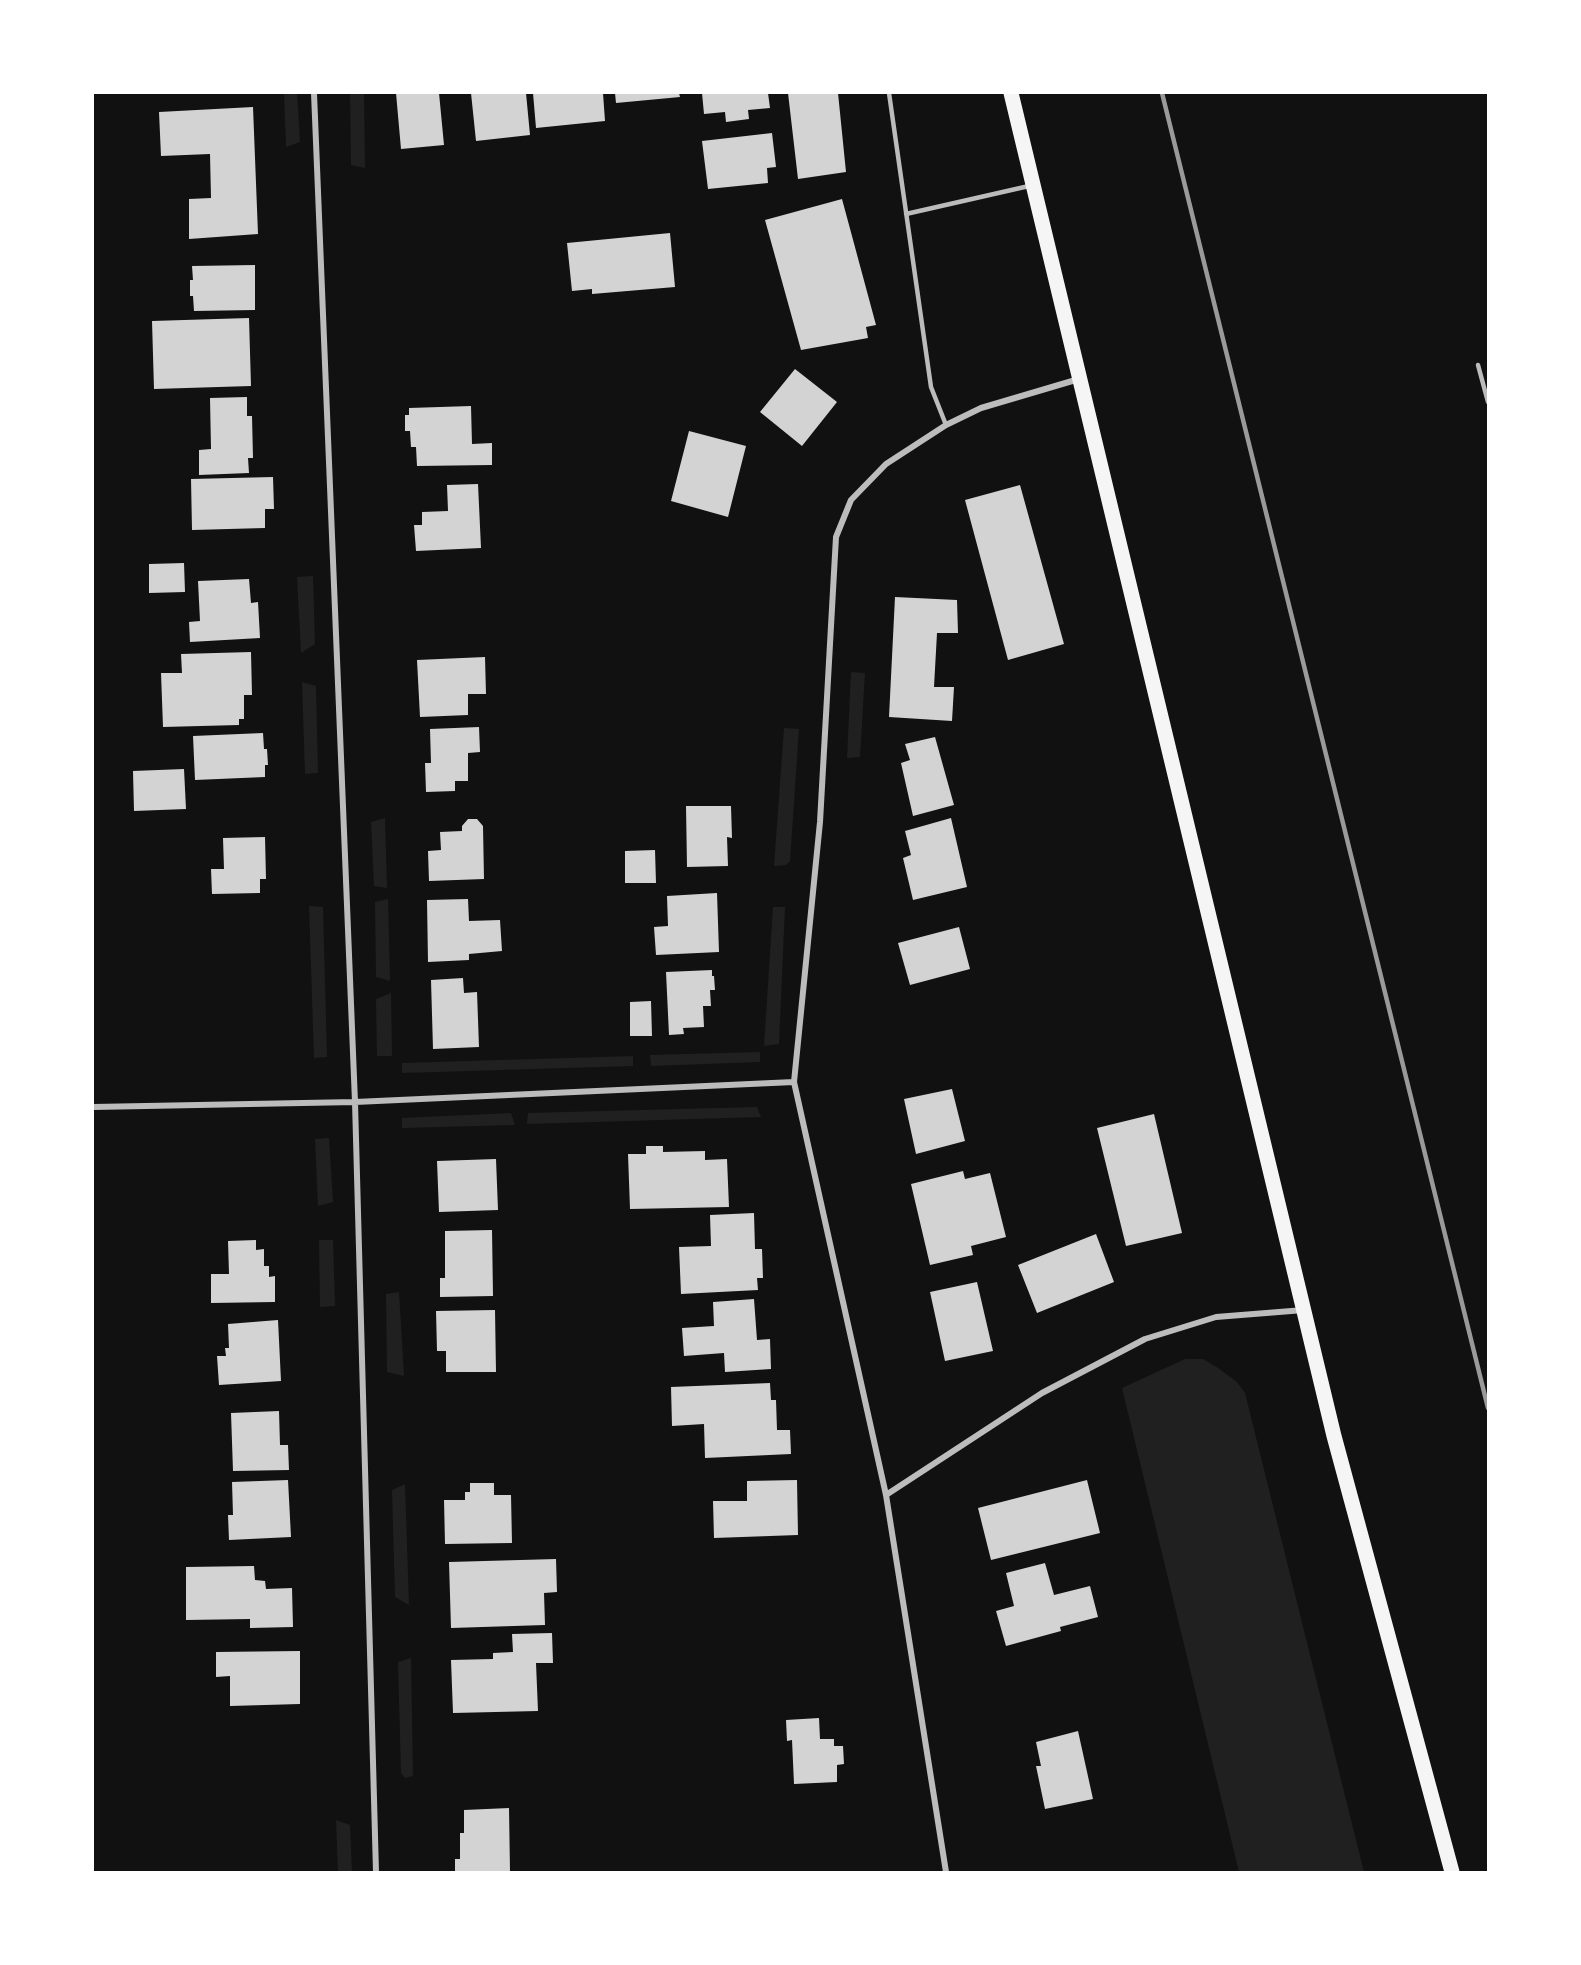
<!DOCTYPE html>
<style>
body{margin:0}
#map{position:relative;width:1581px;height:1965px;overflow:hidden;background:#111;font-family:"Exo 2",sans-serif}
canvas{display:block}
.frame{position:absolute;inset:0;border:94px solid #fff;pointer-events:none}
</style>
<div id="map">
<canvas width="1581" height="1965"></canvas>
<div class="frame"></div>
</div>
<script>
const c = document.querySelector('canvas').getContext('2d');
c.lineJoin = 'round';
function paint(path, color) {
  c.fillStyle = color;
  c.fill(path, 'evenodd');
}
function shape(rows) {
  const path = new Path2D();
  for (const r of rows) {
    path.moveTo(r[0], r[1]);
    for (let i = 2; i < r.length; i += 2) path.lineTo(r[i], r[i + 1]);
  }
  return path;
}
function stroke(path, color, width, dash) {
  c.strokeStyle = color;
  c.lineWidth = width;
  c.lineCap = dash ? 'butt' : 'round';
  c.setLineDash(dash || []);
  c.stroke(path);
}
paint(shape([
 [284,93,297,93,300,142,286,147],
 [350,93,364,93,365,168,351,165],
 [313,576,315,644,301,653,297,577],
 [851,672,865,673,860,757,847,758],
 [302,682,316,686,318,773,305,774],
 [784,728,799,729,790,861,786,865,774,866],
 [385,818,387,888,374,886,371,822],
 [388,899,390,981,376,977,375,902],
 [309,906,323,907,327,1057,314,1058],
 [773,907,785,907,779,1044,764,1046],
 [391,993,392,1056,377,1056,376,999],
 [760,1052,760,1062,651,1066,650,1055],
 [633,1056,633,1066,402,1073,402,1063],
 [757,1107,761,1117,527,1124,528,1113],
 [511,1113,515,1125,402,1128,402,1118],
 [329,1138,333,1202,318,1206,315,1139],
 [319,1240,333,1240,335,1306,320,1307],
 [399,1292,404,1376,387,1372,386,1294],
 [1185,1359,1203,1359,1218,1368,1237,1382,1245,1393,1364,1872,1239,1872,1122,1388],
 [405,1484,409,1605,395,1597,392,1490],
 [411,1658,413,1776,405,1778,401,1773,398,1662],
 [336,1820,350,1825,352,1872,338,1872]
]), '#202020');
paint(shape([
 [396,93,439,93,444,145,401,149],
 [471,93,526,93,530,135,476,141],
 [533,93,603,93,605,121,536,128],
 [615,93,679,93,680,97,616,103],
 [702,93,768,93,770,108,748,110,749,119,726,122,725,112,704,114],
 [788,93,838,93,846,172,798,179],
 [253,107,258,234,189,239,189,199,211,198,210,154,161,156,159,112],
 [772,133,776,167,767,168,768,183,708,189,702,141],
 [842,199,876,325,866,327,868,338,801,350,765,220],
 [670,233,675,287,592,294,592,289,572,291,567,243],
 [255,265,255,310,194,311,193,296,190,296,190,280,193,280,192,266],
 [249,318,251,386,154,389,152,321],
 [795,369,837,402,802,446,760,412],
 [247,397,247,416,252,416,253,458,248,458,249,473,199,475,199,450,211,449,210,398],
 [471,406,472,444,492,443,492,465,417,466,416,447,411,447,410,431,405,431,405,415,409,415,409,408],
 [689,431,746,446,728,517,671,501],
 [273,477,274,509,265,509,265,528,192,530,191,479],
 [478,484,481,548,416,551,414,525,422,525,422,512,448,511,447,485],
 [1020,485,1064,644,1008,660,965,500],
 [184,563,185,592,149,593,149,564],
 [249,579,251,603,258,602,260,638,190,642,189,622,200,621,198,581],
 [895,597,957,600,958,633,937,633,934,687,954,687,952,721,889,717],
 [251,652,252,695,244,695,244,719,239,719,239,725,163,727,161,673,182,673,181,654],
 [485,657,486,694,468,694,468,715,420,717,417,660],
 [479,727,480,752,468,753,468,781,455,781,455,791,426,792,425,763,431,763,430,729],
 [263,733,264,749,267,749,268,765,265,765,265,777,195,780,193,736],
 [935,737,954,805,913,816,901,763,910,760,905,744],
 [184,769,186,809,134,811,133,771],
 [686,806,731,806,732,838,727,837,728,866,687,867],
 [951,818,967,887,913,900,903,858,911,855,905,831],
 [468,819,477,819,483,826,484,879,429,881,428,851,441,850,440,832,462,831,462,826],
 [265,837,266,879,260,879,260,893,212,894,211,869,224,869,223,838],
 [655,850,656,883,625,883,625,851],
 [717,893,719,952,656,955,654,927,668,926,667,896],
 [468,899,469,921,500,920,502,951,469,954,469,960,428,962,427,900],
 [959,927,970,969,910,985,898,943],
 [712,970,712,976,714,976,715,990,710,990,711,1006,703,1006,704,1027,683,1028,684,1034,669,1035,666,972],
 [463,978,464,993,477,992,479,1047,433,1049,431,980],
 [651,1001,652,1036,630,1036,630,1002],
 [952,1089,965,1141,916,1154,904,1099],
 [1154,1114,1182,1233,1126,1246,1097,1128],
 [646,1146,663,1146,663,1152,705,1151,705,1160,727,1159,729,1207,630,1209,628,1154,646,1154],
 [496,1159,498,1210,439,1212,437,1161],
 [963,1171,965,1179,990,1173,1006,1237,971,1246,973,1255,930,1265,911,1184],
 [754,1213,755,1249,762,1249,763,1278,757,1278,758,1290,681,1294,679,1247,711,1246,710,1215],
 [492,1230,493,1296,440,1297,440,1278,445,1278,445,1231],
 [1096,1234,1114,1282,1037,1313,1018,1265],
 [256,1240,256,1250,264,1249,264,1266,269,1266,269,1277,275,1276,275,1302,211,1303,211,1274,229,1274,228,1241],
 [977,1282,993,1351,945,1361,930,1292],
 [754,1299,757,1340,770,1339,771,1369,725,1372,724,1353,684,1356,682,1328,714,1326,713,1302],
 [495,1310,496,1372,446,1372,446,1351,437,1351,436,1311],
 [278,1320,281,1381,219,1385,217,1356,226,1356,225,1348,229,1348,228,1324],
 [770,1383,771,1400,776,1400,777,1430,790,1430,791,1454,705,1458,704,1424,672,1426,671,1387],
 [279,1411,280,1445,288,1445,289,1470,233,1471,231,1413],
 [288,1480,291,1537,229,1540,228,1515,233,1515,232,1482],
 [797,1480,798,1535,714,1538,713,1501,747,1501,747,1481],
 [1087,1480,1100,1533,991,1560,978,1508],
 [470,1483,494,1483,494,1495,511,1495,512,1543,445,1544,444,1500,465,1500,465,1492,470,1492],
 [556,1559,557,1592,544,1593,545,1625,451,1628,449,1562],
 [1045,1563,1054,1595,1090,1586,1098,1617,1060,1627,1061,1631,1006,1646,996,1611,1014,1606,1006,1573],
 [254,1566,255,1580,265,1581,266,1589,292,1588,293,1627,250,1628,250,1619,186,1620,186,1567],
 [552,1633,553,1663,536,1663,538,1711,453,1713,451,1660,493,1659,493,1653,513,1652,512,1634],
 [300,1651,300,1704,230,1706,230,1676,216,1677,216,1652],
 [819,1718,820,1739,834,1739,834,1746,843,1746,844,1764,837,1765,837,1782,794,1784,792,1740,787,1741,786,1720],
 [1078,1731,1093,1799,1045,1809,1036,1766,1041,1766,1036,1742],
 [509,1808,510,1872,455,1872,455,1859,460,1859,460,1833,464,1833,464,1810]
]), '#d3d3d3');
stroke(shape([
 [889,93,931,387,946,425],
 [906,214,1029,186],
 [1478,365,1488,402]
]), '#bcbcbc', 4.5);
stroke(shape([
 [314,93,355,1102,376,1872],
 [93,1107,355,1102,794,1082],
 [886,1495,1042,1393,1145,1339,1216,1317,1304,1310],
 [946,1872,886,1495,794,1082,820,822,836,537,851,500,886,464,946,425,981,408,1079,379]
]), '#bcbcbc', 6);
stroke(shape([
 [1011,93,1334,1436,1452,1872]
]), '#f5f5f5', 15);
stroke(shape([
 [1162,93,1488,1408]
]), '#9a9a9a', 4.5);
</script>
